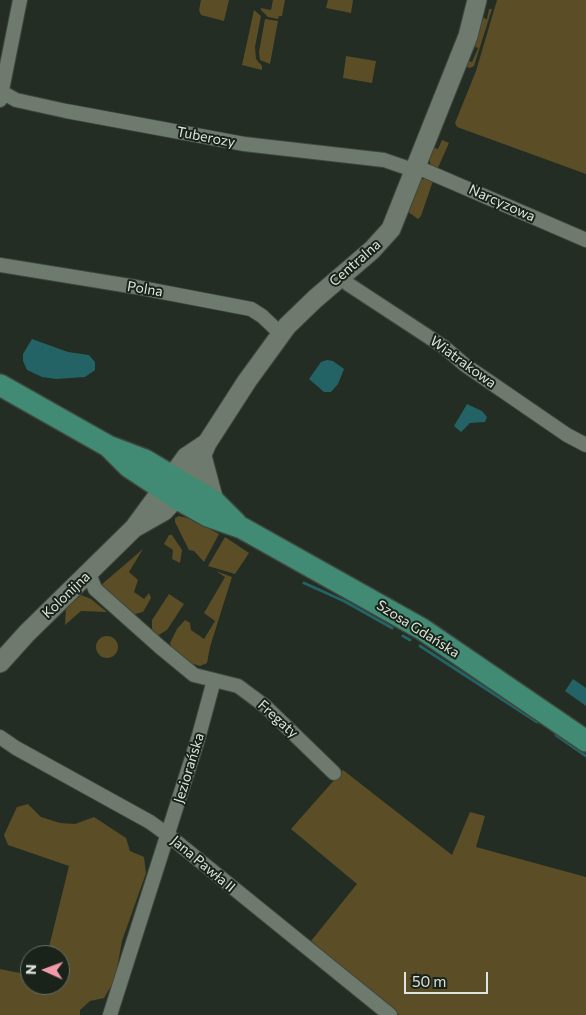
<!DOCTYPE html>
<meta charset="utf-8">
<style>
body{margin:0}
#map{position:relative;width:586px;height:1015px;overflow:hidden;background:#232d23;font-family:Commissioner,sans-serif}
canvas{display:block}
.north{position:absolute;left:20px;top:945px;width:50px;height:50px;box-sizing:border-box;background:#1a231a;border:1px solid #687168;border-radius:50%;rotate:272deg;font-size:14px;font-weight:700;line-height:20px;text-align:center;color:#dee5de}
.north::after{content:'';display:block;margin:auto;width:18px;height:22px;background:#f39aaa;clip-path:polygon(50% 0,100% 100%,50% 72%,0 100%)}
.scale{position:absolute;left:404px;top:972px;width:84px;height:22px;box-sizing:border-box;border:2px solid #dee5de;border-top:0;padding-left:6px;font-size:15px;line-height:18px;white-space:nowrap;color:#dee5de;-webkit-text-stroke:4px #1a231a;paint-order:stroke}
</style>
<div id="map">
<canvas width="586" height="1015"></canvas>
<div class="north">N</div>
<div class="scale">50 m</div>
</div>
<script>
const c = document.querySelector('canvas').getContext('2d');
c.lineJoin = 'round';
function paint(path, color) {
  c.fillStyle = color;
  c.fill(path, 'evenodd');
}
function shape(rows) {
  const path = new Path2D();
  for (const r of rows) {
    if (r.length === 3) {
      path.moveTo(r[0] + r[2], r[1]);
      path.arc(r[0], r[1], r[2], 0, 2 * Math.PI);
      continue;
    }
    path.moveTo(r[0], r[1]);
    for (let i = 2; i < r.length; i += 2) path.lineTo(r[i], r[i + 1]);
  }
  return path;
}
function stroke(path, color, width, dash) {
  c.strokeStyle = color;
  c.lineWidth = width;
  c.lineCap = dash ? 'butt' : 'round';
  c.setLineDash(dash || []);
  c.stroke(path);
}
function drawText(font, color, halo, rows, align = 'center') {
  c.font = font + ' Commissioner,sans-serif';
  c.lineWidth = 4;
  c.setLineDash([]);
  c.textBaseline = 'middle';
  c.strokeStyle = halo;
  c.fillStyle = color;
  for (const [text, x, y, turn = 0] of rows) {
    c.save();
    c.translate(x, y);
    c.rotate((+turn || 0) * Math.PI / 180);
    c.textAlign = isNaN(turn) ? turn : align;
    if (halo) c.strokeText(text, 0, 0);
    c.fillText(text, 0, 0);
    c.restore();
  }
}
paint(shape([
 [201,0,229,0,224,21,201,15,199,10],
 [273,0,285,0,282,16,279,16,278,19,268,17,261,10,261,8,271,10],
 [328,0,353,0,351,13,326,8],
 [497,0,586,0,586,174,457,127,455,123,476,71],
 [489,9,492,9,474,66,470,68,462,65,465,60,472,62,478,48,470,45,471,43,483,18,487,19],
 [254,10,261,16,255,47,256,59,262,66,262,70,242,65],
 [265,19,278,21,270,64,260,60,259,52],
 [346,56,376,61,372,83,343,78],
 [442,140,449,143,437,170,431,166,428,155,430,146,438,149],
 [434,178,421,216,418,219,407,211,417,183,423,179],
 [179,516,191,519,219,534,204,562,194,551,189,550,175,522,175,518],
 [169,535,172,535,182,550,180,563,172,559,173,550,164,544],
 [225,537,249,553,235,574,208,566],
 [143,549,129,572,138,580,134,592,144,599,149,593,151,598,143,612,132,615,101,588,101,585],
 [216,571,232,577,210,647,207,663,200,666,190,663,172,649,170,643,177,629,185,620,190,623,191,630,204,639,215,621,204,613,225,577],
 [169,594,184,604,167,630,157,636,152,629,152,620],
 [81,595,91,599,107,612,81,611,65,625,66,608],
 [107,647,11],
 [343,770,452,855,470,812,485,816,476,847,586,877,586,1015,399,1015,311,941,357,884,291,829],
 [28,804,41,817,60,823,75,824,94,817,126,838,130,851,144,857,146,873,122,941,115,980,104,998,90,1001,80,1010,80,1015,0,1015,0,969,30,975,30,985,60,985,60,955,47,955,69,866,8,845,4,835,17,807]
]), '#5b4d26');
paint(shape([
 [32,339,68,352,89,355,95,362,95,370,85,377,56,379,42,377,27,370,23,361,23,354],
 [327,360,333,361,344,369,338,384,331,392,324,392,309,379,321,362],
 [467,404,482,411,487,417,485,422,470,423,461,432,454,426],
 [573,679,586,688,586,706,565,691]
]), '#236365');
stroke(shape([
 [304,583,344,601,392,628],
 [403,636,410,640],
 [420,646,537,722],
 [556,735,586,756]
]), '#236365', 3);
const street = shape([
 [0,91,16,100,66,111,244,144,384,160,416,171],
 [0,100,20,0],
 [417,167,586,240],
 [0,265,136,287,251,309,262,316,281,334],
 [341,276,348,284,444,347,465,365,567,435,586,445],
 [89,573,95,589,160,647,194,675,214,680,198,739,110,1015],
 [214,680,238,686,265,706,334,773],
 [0,737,16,748,150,822,168,835,390,1015]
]);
const secondary = shape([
 [202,456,214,501],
 [134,528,164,511,176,498,194,473,207,443,247,381,287,326,315,299,372,250,391,229,468,36,477,0],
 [0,663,27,633,134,528,186,457,207,443]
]);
const primary = shape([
 [0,385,108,446,145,460,214,501,236,523],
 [108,446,129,467,176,498,208,516,242,528,422,629,586,741]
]);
stroke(street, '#3f473e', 16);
stroke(secondary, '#3f473e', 21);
stroke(primary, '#3f473e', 24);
stroke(street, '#6f7a6f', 14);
stroke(secondary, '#6f7a6f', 19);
stroke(primary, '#418b75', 21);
drawText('14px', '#dee5de', '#1a231a', [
 ["Tuberozy",206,137,11],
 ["Narcyzowa",502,203,24],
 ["Centralna",355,263,-41],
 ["Polna",145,289,9],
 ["Wiatrakowa",463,362,36],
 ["Kolonijna",66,595,-44],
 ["Szosa Gdańska",418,629,32],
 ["Fregaty",278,719,42],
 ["Jeziorańska",189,768,-73],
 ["Jana Pawła II",203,864,40]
]);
</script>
